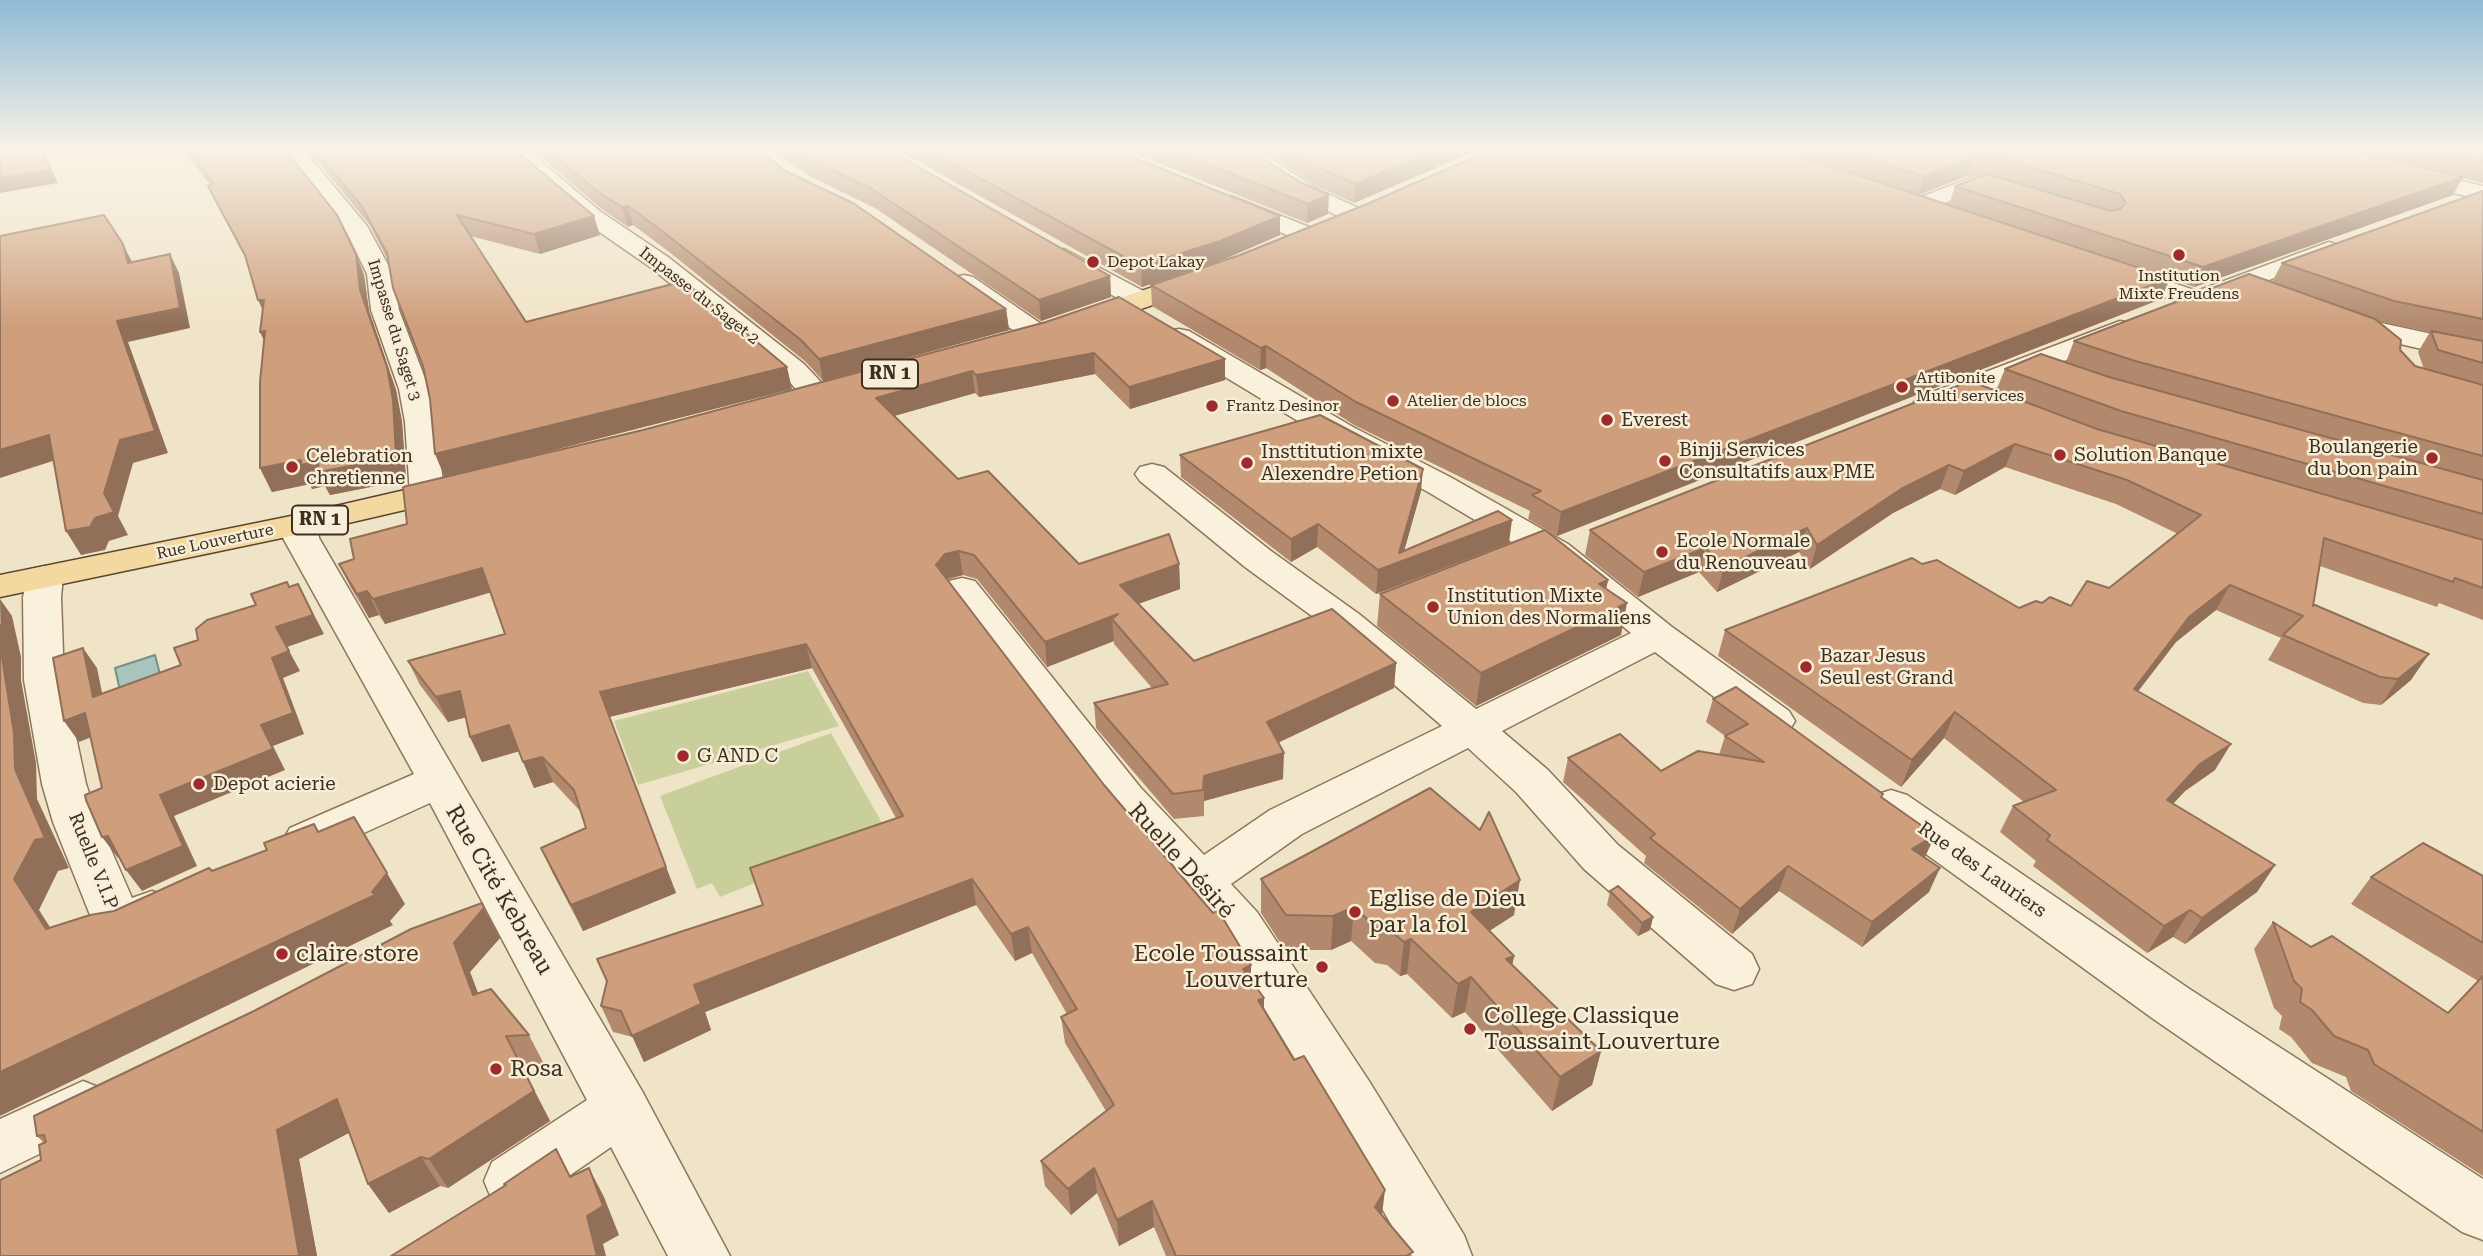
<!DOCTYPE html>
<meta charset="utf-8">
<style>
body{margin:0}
canvas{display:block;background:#f0e4c8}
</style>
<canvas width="2483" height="1256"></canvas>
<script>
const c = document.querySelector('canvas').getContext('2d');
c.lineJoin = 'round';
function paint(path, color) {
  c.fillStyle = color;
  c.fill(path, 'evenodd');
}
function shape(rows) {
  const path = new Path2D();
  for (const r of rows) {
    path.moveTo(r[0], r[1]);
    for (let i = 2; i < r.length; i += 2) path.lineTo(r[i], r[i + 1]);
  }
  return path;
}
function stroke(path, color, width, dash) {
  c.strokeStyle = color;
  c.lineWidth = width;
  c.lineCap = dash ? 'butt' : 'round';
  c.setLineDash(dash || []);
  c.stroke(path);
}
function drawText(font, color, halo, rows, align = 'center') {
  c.font = font + ' "Roboto Serif",serif';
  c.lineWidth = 5;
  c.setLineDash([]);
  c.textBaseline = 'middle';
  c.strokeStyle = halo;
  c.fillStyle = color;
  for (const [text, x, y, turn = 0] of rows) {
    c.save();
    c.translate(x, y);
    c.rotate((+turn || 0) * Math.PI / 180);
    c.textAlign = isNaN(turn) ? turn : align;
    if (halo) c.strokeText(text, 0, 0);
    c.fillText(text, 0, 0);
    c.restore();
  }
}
paint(shape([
 [808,671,839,726,638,785,614,721],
 [831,733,886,830,720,897,712,883,697,889,660,796]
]), '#c9cf9b');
const water = shape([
 [155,655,163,686,122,700,115,668,155,655]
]);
paint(water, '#a9c4bc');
stroke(water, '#6f938a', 2);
const minor = shape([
 [281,149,303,149,367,226,393,274,399,310,429,389,437,422,444,495,439,502,427,505,415,502,410,495,405,422,399,389,371,310,367,274,347,233,281,149],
 [502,149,526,149,601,212,668,257,804,364,832,394,828,400,817,403,806,400,784,376,650,267,585,222,502,149],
 [1225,149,1259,151,1317,189,1365,211,1369,216,1365,221,1357,223,1349,221,1301,199,1225,149],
 [2406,168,2483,186,2483,200,2398,180,2395,175,2398,170,2406,168],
 [1976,176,2009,183,2012,188,2001,195,1978,190,1921,212,1913,210,1909,205,1913,200,1976,176],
 [1231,196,1319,231,1322,236,1319,241,1310,243,1301,241,1223,208,1219,203,1223,198,1231,196],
 [2329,242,2338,245,2342,250,2338,255,2194,307,2108,277,2104,272,2108,267,2117,264,2197,291,2329,242],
 [1064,249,1149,294,1153,300,1149,306,1140,308,1131,306,1055,262,1051,257,1055,252,1064,249],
 [964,275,973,277,1047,328,1051,334,1047,340,1037,342,1027,340,955,289,951,283,955,277,964,275],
 [2349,316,2483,345,2483,363,2339,330,2335,324,2339,318,2349,316],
 [2120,321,2130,323,2134,329,2130,335,1939,410,1928,413,1917,410,1913,404,1917,398,2120,321],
 [1179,329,1189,331,1353,427,1452,478,1568,544,1672,627,1789,711,1795,721,1789,731,1774,735,1759,731,1655,652,1502,731,1548,770,1618,845,1752,954,1759,969,1752,984,1734,990,1716,984,1584,869,1516,792,1468,748,1302,834,1231,884,1257,912,1369,1081,1464,1235,1472,1256,1409,1256,1329,1115,1223,940,1108,809,943,589,949,581,962,578,975,581,1140,787,1204,855,1270,810,1442,726,1331,630,1245,567,1140,481,1135,474,1140,467,1152,464,1164,467,1271,551,1359,614,1476,709,1631,633,1542,560,1428,492,1331,441,1169,343,1165,337,1169,331,1179,329],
 [301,514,313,517,318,524,319,538,642,1091,730,1256,668,1256,611,1147,534,1200,513,1208,492,1200,484,1181,492,1162,587,1100,430,803,322,852,306,857,290,852,283,840,290,828,414,774,283,538,284,524,289,517,301,514],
 [45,566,58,569,63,577,61,597,64,680,86,784,99,822,132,898,152,891,169,897,176,910,169,923,119,944,102,939,94,925,53,822,42,784,24,680,23,597,27,577,32,569,45,566],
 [1891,790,1907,795,2188,988,2483,1179,2483,1240,2462,1232,2152,1018,1875,817,1869,806,1875,795,1891,790],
 [83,1081,103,1089,111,1106,103,1123,0,1173,0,1119,83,1081]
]);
const major = shape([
 [1201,271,1210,273,1214,279,1210,285,1092,326,1072,326,1068,320,1072,314,1201,271],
 [457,478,469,481,474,488,469,495,301,534,0,597,0,575,301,514,457,478]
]);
stroke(minor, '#8d765c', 3);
stroke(major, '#5b4430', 3);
paint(minor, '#faf1dc');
paint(major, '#f3d9a0');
paint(shape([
 [183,149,285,149,356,254,364,275,369,311,396,390,402,422,406,480,330,495,325,486,312,489,310,484,272,492,260,468,264,341,262,309,247,261,217,205,208,186,210,185],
 [307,149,514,149,600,235,540,254,470,236,526,322,792,389,479,469,643,430,1046,322,1225,380,1130,409,1095,374,979,397,975,393,894,416,958,479,1079,564,1179,564,1180,589,1138,604,1194,661,1396,663,1394,688,1278,742,1283,779,1204,801,1204,816,1174,819,1096,728,1094,703,1152,688,1114,644,1114,641,1047,667,977,579,963,575,948,580,1264,998,1264,1010,1382,1215,1412,1256,1166,1256,1154,1227,1119,1246,1097,1193,1071,1215,1045,1186,1041,1161,1106,1111,1065,1043,1061,1017,1067,1014,1032,953,1015,961,976,905,705,1012,711,1030,644,1062,633,1037,613,1032,601,1006,763,905,896,818,812,668,609,717,676,893,583,931,553,874,541,848,586,828,581,812,553,782,534,788,519,751,482,762,470,737,466,717,448,722,420,685,408,661,505,634,490,592,385,624,379,615,369,618,351,588,339,564,354,559,407,524,445,477,430,399,423,366,388,260,369,224],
 [531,149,757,149,787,172,1006,309,1009,330,823,381,806,362,668,251,633,225,628,227,603,210],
 [770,149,887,149,1110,276,1111,297,1041,321,875,208,809,176],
 [896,149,1112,149,1280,216,1280,235,1220,261,1142,287],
 [1124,149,1249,149,1328,214,1307,223],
 [1261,149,1480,149,1354,203,1318,187],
 [1784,149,2483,149,2483,183,2462,178,2453,195,2194,287,2170,279,2161,299,1557,536,1528,519,1530,511,1354,425,1266,368,1260,370,1152,306,1151,285,1240,255,1367,204,2036,234,1949,205,1955,186,1984,176,1967,176,1918,195],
 [2483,191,2483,620,2439,603,2437,607,2320,566,2313,606,2411,680,2381,705,2363,703,2268,660,2281,638,2216,610,2176,642,2138,691,2215,770,2185,791,2173,804,2275,865,2257,892,2185,944,2173,937,2147,953,2033,866,2036,861,2000,832,2013,806,2024,802,1944,738,1901,787,1718,656,1725,630,1922,564,2019,608,2042,603,2071,606,2109,588,2178,534,2116,504,2005,467,1955,495,1940,489,1893,513,1810,569,1799,552,1717,592,1699,572,1638,597,1585,555,1590,530,1970,381,2108,432,1996,391,2005,369,2066,362,2074,341,2272,282,2282,263],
 [2377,321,2430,332,2418,352,2424,369,2415,366],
 [1180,455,1421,491,1404,551,1509,543,1376,594,1317,547,1291,562,1181,477],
 [1608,580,1606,589,1621,635,1476,706,1377,626,1380,594],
 [1713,699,1882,797,1935,835,1925,857,1929,892,1862,947,1779,891,1732,934,1644,863,1646,856,1563,782,1568,758,1661,771,1719,755,1725,736,1706,722],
 [2483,876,2483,1176,2351,1091,2346,1077,2312,1063,2291,1037,2279,1029,2282,1016,2274,1008,2254,949,2273,922,2311,947,2448,1013,2478,981,2351,904,2371,877],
 [1261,879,1514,915,1489,931,1514,956,1512,965,1601,1051,1592,1085,1552,1111,1465,1012,1452,1018,1407,974,1400,976,1387,965,1375,963,1351,941,1331,950,1285,950,1261,913],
 [1610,891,1653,917,1650,930,1638,936,1607,905],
 [500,938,470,972,478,993,529,1035,544,1064,522,1066,550,1121,448,1188,440,1186,389,1213,368,1184,349,1133,299,1159,317,1256,0,1256,41,1160,44,1143,37,1136]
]), '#b2896c');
paint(shape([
 [41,149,64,149,44,153,58,183,0,193,0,178],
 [1439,149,1480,149,1354,203,1355,184],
 [1973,157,1967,176,1918,195,1924,177],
 [2463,177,2453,195,2194,287,2203,267],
 [1329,195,1328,214,1307,223,1308,204],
 [628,206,633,225,628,227,622,207],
 [594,216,600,235,540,254,534,234],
 [1280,216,1280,235,1220,261,1142,287,1141,266],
 [123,244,133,264,128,263],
 [170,254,179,273,190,328,128,342,168,453,133,463,118,516,128,535,109,541,105,550,81,555,66,531,104,493,117,321],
 [356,254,364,275,369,311,396,390,402,422,406,480,330,495,325,486,312,489,310,484,272,492,260,468,360,290],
 [1110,276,1111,297,1041,321,1039,300],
 [2170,278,2161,299,1557,536,1561,512],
 [258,300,264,300,268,321],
 [1006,309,1009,330,823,381,819,359],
 [265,331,270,353,260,332],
 [1266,346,1266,368,1260,370,1261,348],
 [1094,353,1095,374,979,397,976,375],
 [1225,359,1225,380,1130,409,1129,387],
 [787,367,792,389,445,478,435,454],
 [972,371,975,393,880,420,876,398],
 [49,435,62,458,0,478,0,450],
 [2015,444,2005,467,1955,495,1964,471],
 [1949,465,1940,489,1893,513,1810,569,1817,545,1901,489],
 [1423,469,1421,491,1401,562,1512,520,1509,543,1376,594,1378,570,1399,553],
 [1318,524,1317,547,1291,562,1291,539],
 [1807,528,1799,552,1717,592,1724,567],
 [1705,548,1699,572,1638,597,1644,572],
 [959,551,963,575,948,578,940,589,936,565,945,554],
 [1179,564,1180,589,1121,610,1120,585],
 [482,568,492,592,385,624,373,599],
 [1608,580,1601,612,1599,584],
 [298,584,324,634,287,647,300,671,283,678,304,734,273,746,285,770,174,816,197,866,142,891,126,870,160,795,261,725,276,627],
 [2230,585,2216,610,2176,642,2120,715,2134,689,2189,617],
 [367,591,379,615,369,618,357,594],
 [0,599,12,616,21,657,21,680,36,763,37,799,69,868,58,871,39,910,71,960,46,929,14,879,1,651],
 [1627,603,1621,635,1476,706,1481,673],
 [1118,614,1112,619,1114,641,1047,667,1045,642],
 [806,644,812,668,609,717,600,692],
 [83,648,97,668,107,717,93,697],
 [2429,654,2411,680,2381,705,2398,679],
 [1396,663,1394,688,1267,748,1267,722],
 [460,691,471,716,448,722,436,697],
 [1955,712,1944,738,1901,787,1912,760],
 [85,713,99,734,79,742,64,721],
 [509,725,520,751,482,762,470,737],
 [2231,744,2215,770,2185,791,2151,827,2167,800,2200,764],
 [1284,753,1283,779,1204,801,1204,816,1204,776],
 [542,757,553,782,534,788,523,762],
 [1935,835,1924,859,1912,849],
 [108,836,123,857,118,858,102,837],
 [2275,865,2257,892,2185,944,2202,918],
 [1788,866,1779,891,1732,934,1740,909],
 [666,867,676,893,583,931,571,905],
 [1940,868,1929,892,1862,947,1872,922],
 [387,873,405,904,390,921,393,925,0,1116,0,1072,372,892],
 [972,879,976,905,705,1012,711,1030,644,1062,632,1036,694,985],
 [1520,880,1514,915,1466,946,1471,912],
 [1354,907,1351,941,1331,950,1333,916],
 [484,908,500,938,470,972,490,1025,473,995,454,943],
 [2190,910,2173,937,2147,953,2164,926],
 [1653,917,1650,930,1638,936,1642,923],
 [1028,927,1032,953,1015,961,1011,934],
 [1411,939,1407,974,1400,976,1404,942],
 [1514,956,1507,990,1506,959],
 [1251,965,1251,991,1243,969],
 [1471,977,1465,1012,1452,1018,1458,984],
 [1264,998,1264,1024,1258,1000],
 [506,1036,550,1121,448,1188,429,1159],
 [1601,1051,1592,1085,1552,1111,1560,1077],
 [337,1099,358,1128,299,1159,317,1256,297,1256,277,1130],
 [421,1157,440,1186,389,1213,368,1184],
 [589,1168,604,1197,619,1235,603,1244,606,1256,597,1256,587,1216],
 [1094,1168,1097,1193,1071,1215,1068,1189],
 [1385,1190,1382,1215,1375,1207],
 [1152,1201,1154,1227,1119,1246,1117,1220]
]), '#916f58');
const building = shape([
 [0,149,41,149,51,170,0,178,0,149],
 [188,149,285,149,337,215,356,254,360,290,387,367,393,400,396,457,319,472,318,462,301,465,301,460,260,468,260,382,265,331,260,332,264,300,258,300,245,255,208,186,213,183,188,149],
 [314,149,514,149,594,216,534,234,457,215,526,322,684,281,787,367,435,454,430,399,423,366,393,288,387,253,361,205,314,149],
 [547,149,756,149,787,172,853,203,1006,309,819,359,801,340,662,231,628,206,622,207,597,191,547,149],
 [794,149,887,149,1110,276,1039,300,872,189,806,157,794,149],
 [926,149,1112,149,1280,216,1220,241,1141,266,926,149],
 [1168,149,1249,149,1300,182,1329,195,1308,204,1168,149],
 [1289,149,1439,149,1355,184,1319,168,1289,149],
 [1493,149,1779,149,2170,278,1561,512,1532,495,1541,491,1356,402,1266,346,1261,348,1151,285,1240,255,1367,204,1493,149],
 [1842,149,2345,149,2463,177,2203,267,1955,186,1987,174,2111,211,2120,209,2126,203,2120,194,1998,157,1973,157,1924,177,1842,149],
 [2426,149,2483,149,2483,162,2426,149],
 [2483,191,2483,319,2394,301,2282,263,2483,191],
 [104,215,123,244,128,263,170,254,180,308,117,321,155,431,120,440,104,493,114,512,95,518,90,527,66,531,49,435,0,450,0,236,104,215],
 [2249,274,2375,319,2401,340,2400,350,2415,366,2483,385,2483,456,2132,360,2074,341,2249,274],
 [1119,297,1225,359,1129,387,1094,353,976,375,972,371,876,398,958,479,988,471,1079,564,1169,534,1179,564,1120,585,1194,661,1332,609,1396,663,1267,722,1284,753,1204,776,1203,790,1173,794,1094,703,1168,684,1112,619,1118,614,1045,642,974,555,959,551,945,554,936,565,1104,785,1213,913,1216,911,1221,915,1251,965,1243,969,1264,998,1258,1000,1294,1060,1304,1056,1385,1190,1375,1207,1413,1252,1406,1256,1176,1256,1152,1201,1117,1220,1094,1168,1068,1189,1041,1161,1114,1105,1061,1017,1077,1009,1028,927,1011,934,972,879,694,985,701,1004,632,1036,621,1011,601,1006,607,981,597,959,763,905,750,868,903,816,806,644,600,692,666,867,571,905,541,848,586,828,574,790,542,757,523,762,509,725,470,737,460,691,436,697,408,661,505,634,482,568,373,599,367,591,357,594,339,564,354,559,350,539,407,524,403,487,643,430,1046,322,1119,297],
 [2431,331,2483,341,2483,363,2438,350,2431,331],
 [2041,354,2109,377,2483,480,2483,514,2121,411,2005,369,2041,354],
 [1970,381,2097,429,2483,540,2483,588,2455,578,2453,582,2324,538,2313,606,2315,605,2429,654,2398,679,2380,677,2283,635,2303,616,2230,585,2189,617,2134,689,2231,744,2200,764,2167,800,2275,865,2202,918,2190,910,2164,926,2047,840,2050,835,2013,806,2056,790,1955,712,1912,760,1725,630,1912,558,1922,564,1937,560,2019,608,2036,601,2042,603,2050,597,2071,606,2087,581,2109,588,2201,515,2127,480,2015,444,1964,471,1949,465,1901,489,1817,545,1807,528,1724,567,1705,548,1644,572,1590,530,1970,381],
 [1320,415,1423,469,1399,553,1498,511,1512,520,1378,570,1318,524,1291,539,1180,455,1320,415],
 [1545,530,1608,580,1599,584,1627,603,1481,673,1380,594,1545,530],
 [287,582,289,587,298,584,313,615,276,627,289,651,272,658,293,713,261,725,273,749,160,795,183,846,126,870,108,836,102,837,86,800,85,795,102,788,85,713,64,721,53,658,83,648,93,697,181,665,174,648,198,640,196,629,207,620,256,605,251,594,287,582],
 [0,625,1,651,14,733,15,769,45,838,35,840,14,879,46,929,90,915,114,911,209,868,212,871,267,850,264,843,314,824,318,832,354,817,387,873,372,892,375,895,0,1072,0,625],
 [1736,687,1883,794,1881,797,1935,835,1912,849,1940,868,1872,922,1788,866,1740,909,1650,838,1655,834,1568,758,1620,734,1661,771,1698,751,1764,762,1725,736,1748,724,1713,699,1736,687],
 [1430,788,1480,830,1489,812,1520,880,1471,912,1514,956,1506,959,1601,1051,1560,1077,1471,977,1458,984,1411,939,1404,942,1391,931,1378,929,1354,907,1333,916,1286,915,1261,879,1430,788],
 [2423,843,2483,876,2483,943,2371,877,2423,843],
 [1618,886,1653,917,1642,923,1610,891,1618,886],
 [482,903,484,908,454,943,473,995,491,989,529,1035,506,1036,534,1091,429,1159,421,1157,368,1184,337,1099,277,1130,299,1255,297,1256,0,1256,0,1180,41,1160,39,1145,46,1142,44,1135,37,1136,34,1116,254,1011,411,929,482,903],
 [2273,922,2311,947,2332,936,2448,1013,2483,976,2483,1132,2374,1064,2368,1050,2334,1036,2312,1010,2300,1002,2302,989,2294,981,2273,922],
 [556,1149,570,1177,589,1168,603,1206,587,1216,597,1256,391,1256,506,1185,504,1184,556,1149]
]);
paint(building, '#cf9f7d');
stroke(building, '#916f58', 2);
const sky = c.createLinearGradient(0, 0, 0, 325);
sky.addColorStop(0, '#8fbad6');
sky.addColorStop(0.46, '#f8f3e6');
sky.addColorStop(1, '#f8f3e600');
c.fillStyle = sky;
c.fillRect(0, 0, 2483, 325);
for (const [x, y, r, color] of [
 [2179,255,7,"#9e2a2b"],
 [1093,262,7,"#9e2a2b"],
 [1902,387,7,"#9e2a2b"],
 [1393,401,7,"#9e2a2b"],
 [1212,406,7,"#9e2a2b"],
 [1607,420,7,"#9e2a2b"],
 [2060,455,7,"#9e2a2b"],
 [2432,458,7,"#9e2a2b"],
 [1665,461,7,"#9e2a2b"],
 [1247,463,7,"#9e2a2b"],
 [292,467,7,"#9e2a2b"],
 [1662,552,7,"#9e2a2b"],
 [1433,607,7,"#9e2a2b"],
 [1806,667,7,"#9e2a2b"],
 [683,756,7,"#9e2a2b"],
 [199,784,7,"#9e2a2b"],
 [1355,912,7,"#9e2a2b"],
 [282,954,7,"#9e2a2b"],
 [1322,967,7,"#9e2a2b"],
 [1470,1029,7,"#9e2a2b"],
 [496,1069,7,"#9e2a2b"]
]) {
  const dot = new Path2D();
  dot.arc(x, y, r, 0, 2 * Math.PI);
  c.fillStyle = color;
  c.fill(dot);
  stroke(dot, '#f7eed8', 2.5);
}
drawText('16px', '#3d2e20', '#f7eed8', [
 ["Depot Lakay",1107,262],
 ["Institution",2179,276,"center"],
 ["Mixte Freudens",2179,294,"center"],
 ["Artibonite",1916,378],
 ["Multi services",1916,396],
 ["Atelier de blocs",1407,401],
 ["Frantz Desinor",1226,406]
], 'left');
drawText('16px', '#3d2e20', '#f7eed8', [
 ["Impasse du Saget 2",699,296,38],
 ["Impasse du Saget 3",394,330,73],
 ["Rue Louverture",215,542,-12]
]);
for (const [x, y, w] of [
 [890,374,56],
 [320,520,56]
]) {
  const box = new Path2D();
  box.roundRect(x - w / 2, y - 14.5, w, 29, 5);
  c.fillStyle = '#f7eed8';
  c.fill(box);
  stroke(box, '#3d2e20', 2);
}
drawText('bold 18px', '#3d2e20', null, [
 ["RN 1",890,374],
 ["RN 1",320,520]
]);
drawText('19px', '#3d2e20', '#f7eed8', [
 ["Everest",1621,420],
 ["Boulangerie",2418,447,"right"],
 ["du bon pain",2418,469,"right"],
 ["Binji Services",1679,450],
 ["Consultatifs aux PME",1679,472],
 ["Insttitution mixte",1261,452],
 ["Alexendre Petion",1261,474],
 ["Solution Banque",2074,455],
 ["Celebration",306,456],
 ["chretienne",306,478],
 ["Ecole Normale",1676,541],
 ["du Renouveau",1676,563],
 ["Institution Mixte",1447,596],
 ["Union des Normaliens",1447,618],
 ["Bazar Jesus",1820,656],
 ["Seul est Grand",1820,678],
 ["G AND C",697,756],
 ["Depot acierie",213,784]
], 'left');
drawText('19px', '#3d2e20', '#f7eed8', [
 ["Ruelle V.I.P",93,861,68],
 ["Rue des Lauriers",1982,870,35]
]);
drawText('23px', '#3d2e20', '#f7eed8', [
 ["Ruelle Désiré",1181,861,48],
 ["Rue Cité Kebreau",499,890,60]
]);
drawText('23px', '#3d2e20', '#f7eed8', [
 ["Eglise de Dieu",1369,899],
 ["par la fol",1369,925],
 ["claire store",296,954],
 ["Ecole Toussaint",1308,954,"right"],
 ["Louverture",1308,980,"right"],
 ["College Classique",1484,1016],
 ["Toussaint Louverture",1484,1042],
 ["Rosa",510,1069]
], 'left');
</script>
